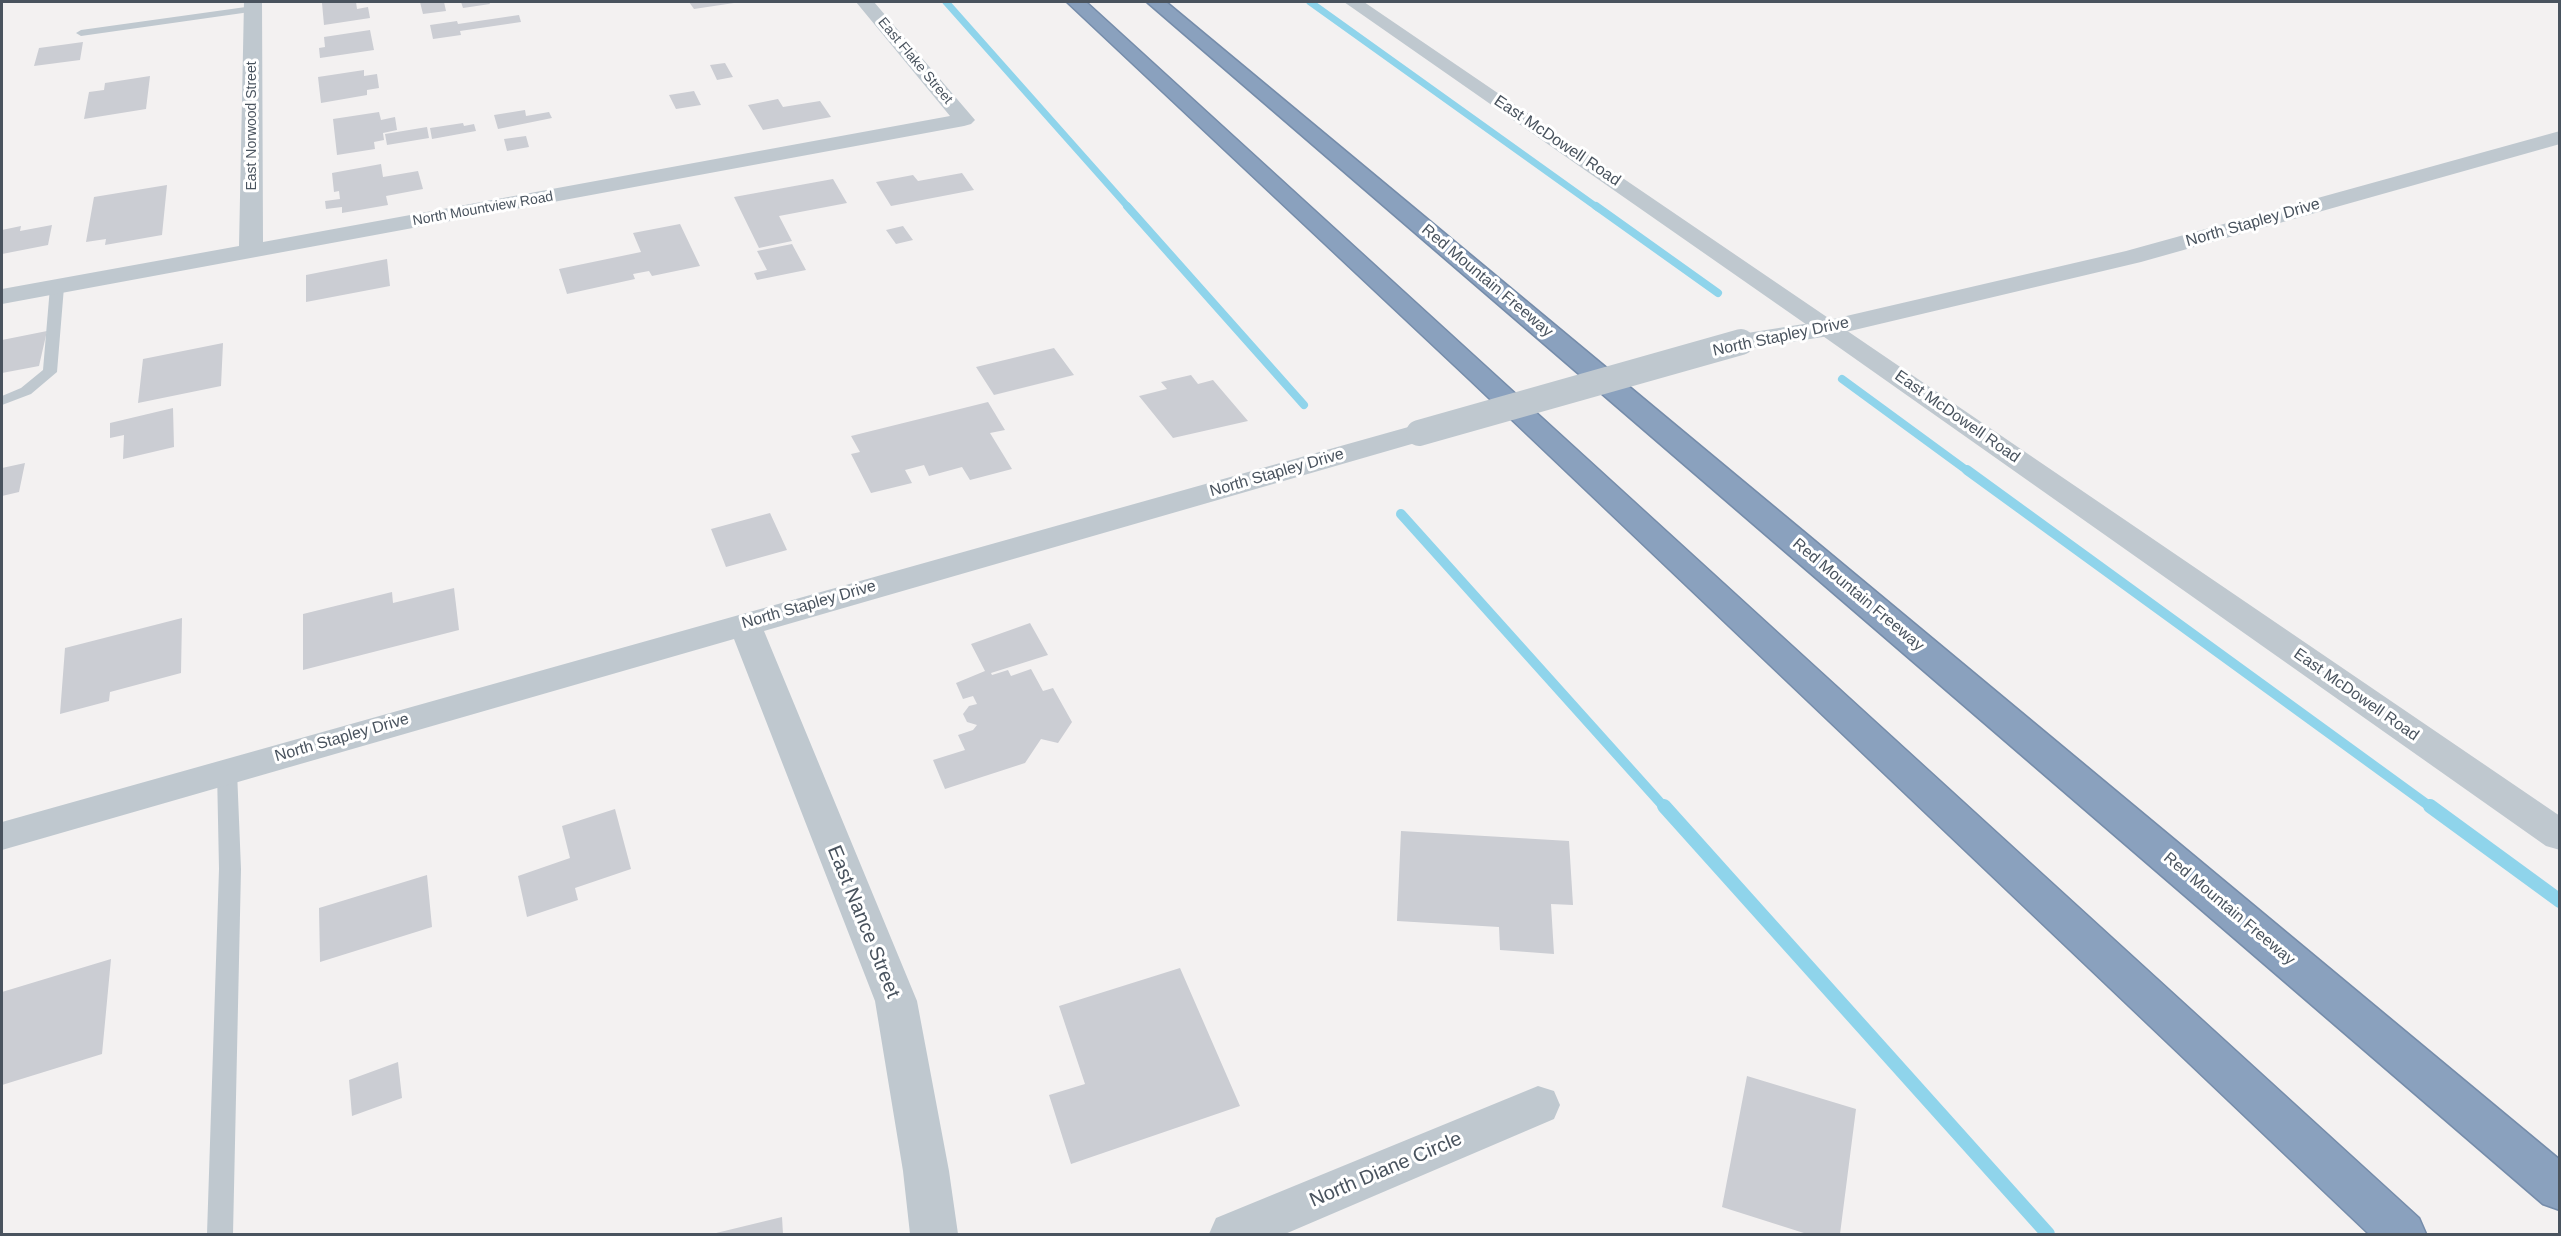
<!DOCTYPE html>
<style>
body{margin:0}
#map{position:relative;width:2561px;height:1236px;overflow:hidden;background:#f3f1f1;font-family:Arial,sans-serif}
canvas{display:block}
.frame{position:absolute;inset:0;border:3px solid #49535e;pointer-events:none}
</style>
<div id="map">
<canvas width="2561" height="1236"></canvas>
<div class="frame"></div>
</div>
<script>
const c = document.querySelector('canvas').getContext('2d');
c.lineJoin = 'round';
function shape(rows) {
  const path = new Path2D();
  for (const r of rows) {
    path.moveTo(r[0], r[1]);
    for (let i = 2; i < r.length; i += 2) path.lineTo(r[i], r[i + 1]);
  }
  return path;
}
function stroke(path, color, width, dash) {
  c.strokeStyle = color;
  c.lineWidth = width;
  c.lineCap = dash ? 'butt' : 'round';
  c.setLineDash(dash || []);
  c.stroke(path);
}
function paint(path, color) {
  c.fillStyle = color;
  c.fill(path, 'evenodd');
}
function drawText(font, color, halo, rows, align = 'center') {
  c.font = font + ' Arial,sans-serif';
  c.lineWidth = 6;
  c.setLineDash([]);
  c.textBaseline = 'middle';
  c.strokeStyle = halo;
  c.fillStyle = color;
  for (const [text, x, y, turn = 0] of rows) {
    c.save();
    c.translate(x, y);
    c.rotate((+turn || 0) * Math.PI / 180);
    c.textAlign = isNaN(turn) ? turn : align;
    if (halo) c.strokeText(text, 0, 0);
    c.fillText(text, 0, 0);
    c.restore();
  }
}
stroke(shape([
 [946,2,1129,208],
 [1310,2,1598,208]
]), '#8fd4eb', 7);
stroke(shape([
 [1127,206,1304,405],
 [1596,206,1718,293],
 [1842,379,1969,472]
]), '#8fd4eb', 8);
stroke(shape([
 [1967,470,2432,808],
 [1401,514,1665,808]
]), '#8fd4eb', 10);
stroke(shape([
 [1664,806,2048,1234],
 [2430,806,2560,901]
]), '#8fd4eb', 14);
paint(shape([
 [334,2,356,2,357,9,368,7,370,18,324,25,322,3],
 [420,2,444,2,446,11,423,14],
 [461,2,489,2,490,4,463,8],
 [689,2,734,2,734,3,694,9],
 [519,15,521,22,460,31,461,35,433,39,430,25,457,21,458,24],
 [370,30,374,50,320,58,319,48,325,47,324,37],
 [83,42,80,60,34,66,39,48],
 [725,63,733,77,717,80,710,65],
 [364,70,364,76,377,74,379,88,367,90,367,95,321,103,318,77],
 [150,76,146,109,84,119,89,92,104,90,105,83],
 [694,91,701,105,676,109,669,95],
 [778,99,783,107,820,101,831,117,763,130,748,105],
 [525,110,526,116,549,112,552,118,498,129,494,115],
 [379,112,381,120,395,117,397,130,383,133,384,140,374,142,375,149,337,155,333,119],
 [463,123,464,126,474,124,476,131,432,139,430,128],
 [427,127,429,138,387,145,385,134],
 [526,136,529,147,507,151,504,139],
 [381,164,383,177,418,171,423,189,386,196,388,205,342,213,342,207,326,209,325,201,340,199,339,191,334,192,332,173],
 [962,173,974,190,891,206,876,182,913,175,918,181],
 [833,179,847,203,779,216,792,241,759,248,734,197],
 [167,185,162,235,105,245,106,239,86,242,94,197],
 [680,224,700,266,652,276,649,271,633,274,635,279,567,294,559,269,641,252,633,233],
 [52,225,48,245,2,254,2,230,21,226,20,231],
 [903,226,913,240,896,244,886,230],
 [792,244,806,270,757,280,754,273,767,270,757,251],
 [387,259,390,286,306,302,306,275],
 [47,331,39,366,2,373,2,340],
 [223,343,221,386,138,403,143,359],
 [1054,348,1074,375,994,395,976,367],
 [1191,375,1198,384,1213,380,1248,421,1173,438,1139,396,1167,389,1161,382],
 [988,402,1005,430,990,433,1012,469,970,480,962,467,929,476,924,465,905,470,912,483,871,493,851,454,860,452,851,436],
 [173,408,174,447,123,459,124,435,110,438,110,423],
 [25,463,19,492,2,496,2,468],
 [770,513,787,550,726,567,711,529],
 [454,588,459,630,303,670,303,614,392,592,393,603],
 [182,618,181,673,110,692,109,701,60,714,65,648],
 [1030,623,1048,655,991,673,992,675,1008,670,1011,676,1031,669,1043,691,1053,688,1072,722,1058,743,1041,739,1025,763,945,789,933,760,965,750,958,735,973,730,977,725,967,722,963,714,969,706,977,704,973,696,963,699,956,683,985,671,971,644],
 [615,809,631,869,575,888,578,900,527,917,518,876,570,858,562,826],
 [1401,831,1569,841,1573,905,1551,904,1554,954,1500,950,1499,927,1397,921],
 [427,875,432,927,320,962,319,908],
 [111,959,102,1054,2,1085,2,992],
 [1180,968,1240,1106,1071,1164,1049,1095,1085,1084,1059,1006],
 [398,1062,402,1098,352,1116,349,1080],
 [1747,1076,1856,1109,1840,1234,1807,1234,1722,1207],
 [782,1217,783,1234,712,1234]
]), '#cbcdd3');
const motorway = shape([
 [1067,2,1086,2,2419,1218,2426,1234,2369,1234,1469,379,1067,2],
 [1147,2,1166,2,2560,1160,2560,1210,2543,1204,1147,2]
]);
stroke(motorway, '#758caa', 3);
paint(shape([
 [253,6,257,7,257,11,81,36,76,33,81,30,253,6],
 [57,283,64,287,57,372,31,394,2,405,2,396,21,388,43,370,50,287,57,283],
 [227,764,234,766,237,771,241,869,233,1234,207,1234,219,869,217,771,220,766,227,764]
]), '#bfc8cf');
paint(shape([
 [244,2,262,2,263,242,950,116,856,2,874,2,975,120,971,124,964,126,2,304,2,289,239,246,244,2],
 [2560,131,2560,144,2141,262,1829,336,1741,350,1732,348,1728,342,1732,336,1741,334,1829,320,2126,251,2560,131],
 [1419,424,1429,427,1433,433,1429,439,764,631,917,1001,949,1171,958,1234,910,1234,903,1171,875,1001,734,639,2,850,2,822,1419,424],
 [1538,1086,1554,1091,1560,1105,1554,1119,1285,1234,1209,1234,1216,1218,1538,1086]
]), '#bfc8cf');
paint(shape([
 [1344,2,1364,2,2560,816,2560,850,2546,846,1820,334,1344,2]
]), '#bfc8cf');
paint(motorway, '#8aa1be');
stroke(shape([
 [1419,433,1741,342]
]), '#bfc8cf', 26);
drawText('14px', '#49535e', '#fff', [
 ["East Flake Street",915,61,50],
 ["East Norwood Street",252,126,-90],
 ["North Mountview Road",483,209,-10]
]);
drawText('16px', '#49535e', '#fff', [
 ["East McDowell Road",1557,141,34],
 ["North Stapley Drive",2253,223,-16],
 ["Red Mountain Freeway",1487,281,40],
 ["North Stapley Drive",1781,337,-12],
 ["East McDowell Road",1957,417,35],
 ["North Stapley Drive",1277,473,-16],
 ["Red Mountain Freeway",1858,595,40],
 ["North Stapley Drive",809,605,-16],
 ["East McDowell Road",2356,695,35],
 ["North Stapley Drive",342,738,-16],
 ["Red Mountain Freeway",2229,909,40]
]);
drawText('20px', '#49535e', '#fff', [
 ["East Nance Street",863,922,68],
 ["North Diane Circle",1386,1170,-23]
]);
</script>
